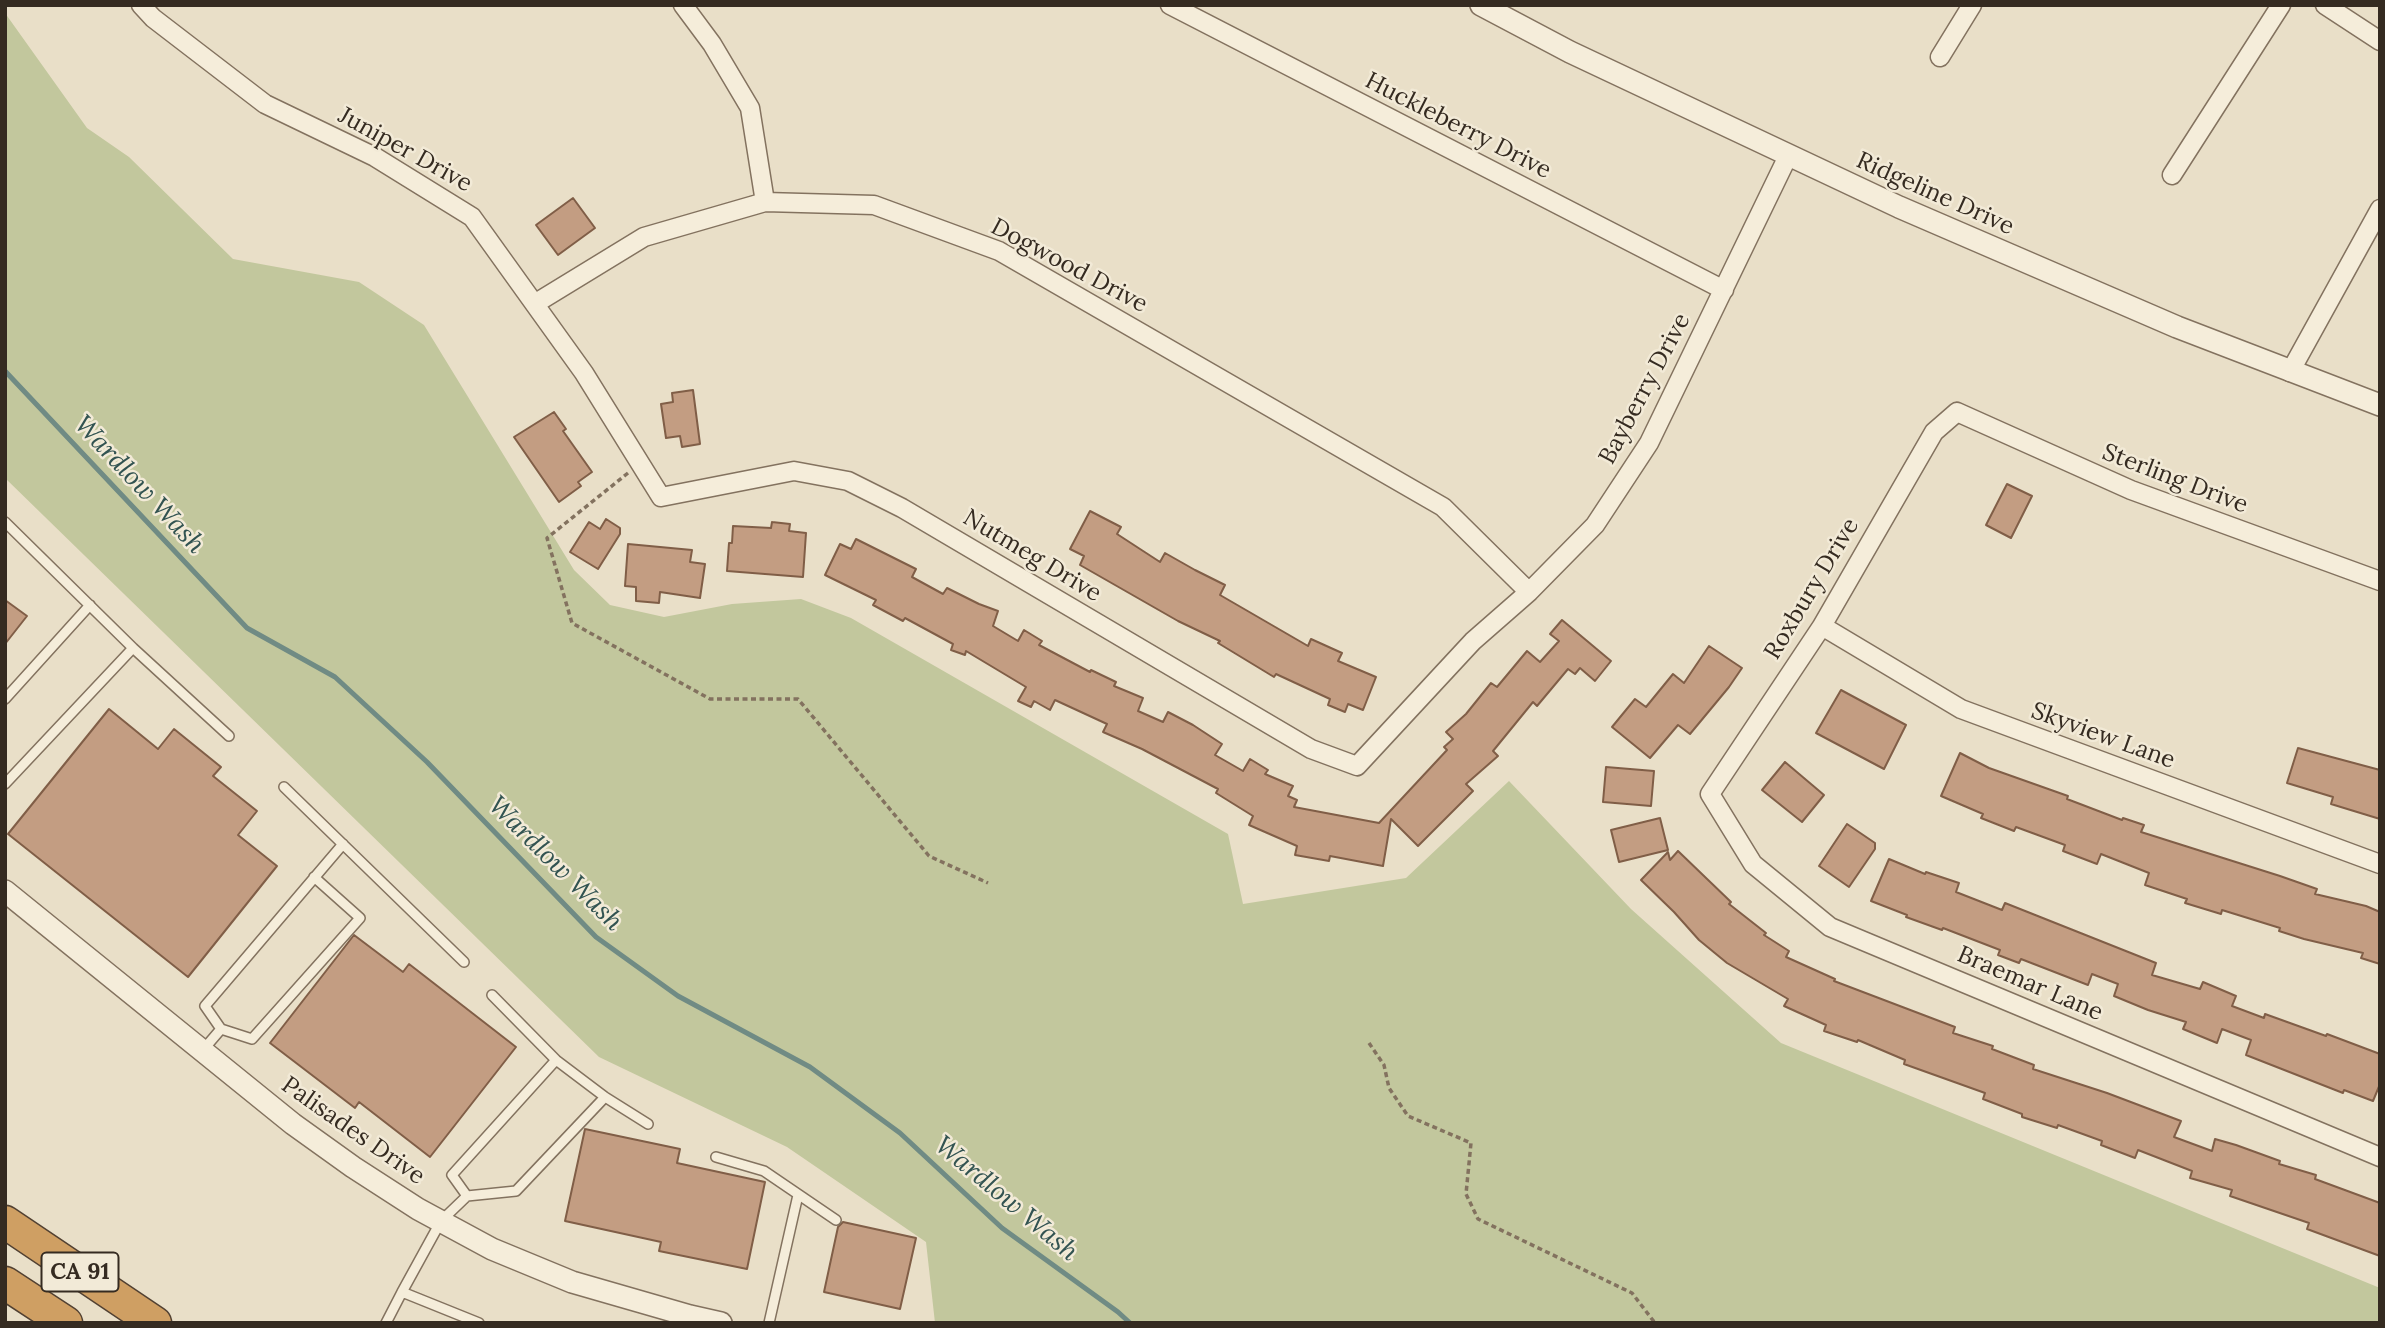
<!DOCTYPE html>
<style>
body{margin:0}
#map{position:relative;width:2385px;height:1328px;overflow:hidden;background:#e9dfc8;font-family:Lora,serif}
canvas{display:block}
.frame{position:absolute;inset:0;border:7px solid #352b21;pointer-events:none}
</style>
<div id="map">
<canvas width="2385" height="1328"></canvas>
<div class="frame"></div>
</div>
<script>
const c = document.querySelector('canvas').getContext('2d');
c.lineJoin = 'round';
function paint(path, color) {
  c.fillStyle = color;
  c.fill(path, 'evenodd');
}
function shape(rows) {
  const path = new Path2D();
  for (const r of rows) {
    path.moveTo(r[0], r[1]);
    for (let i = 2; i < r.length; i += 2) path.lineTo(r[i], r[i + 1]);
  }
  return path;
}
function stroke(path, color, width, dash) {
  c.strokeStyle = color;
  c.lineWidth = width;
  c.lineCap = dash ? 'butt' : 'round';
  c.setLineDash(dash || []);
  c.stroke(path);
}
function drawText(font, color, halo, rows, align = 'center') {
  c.font = font + ' Lora,serif';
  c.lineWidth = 5;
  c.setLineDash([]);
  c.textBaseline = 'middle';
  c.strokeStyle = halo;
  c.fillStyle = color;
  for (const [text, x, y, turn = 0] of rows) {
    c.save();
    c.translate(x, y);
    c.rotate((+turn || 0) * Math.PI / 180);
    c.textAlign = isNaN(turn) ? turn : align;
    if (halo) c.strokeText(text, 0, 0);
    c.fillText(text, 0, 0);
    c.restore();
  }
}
paint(shape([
 [5,13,87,128,129,157,233,259,359,282,424,325,574,570,610,605,664,617,732,604,801,599,851,618,1228,834,1243,904,1406,878,1509,781,1631,909,1781,1043,2380,1288,2380,1323,935,1323,926,1242,787,1147,599,1057,5,478]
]), '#c2c79d');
stroke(shape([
 [5,371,247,628,335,677,427,762,596,937,678,996,810,1067,900,1133,1002,1228,1118,1312,1130,1323]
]), '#708b84', 5);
const building = shape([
 [573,198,595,228,558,255,536,225,573,198],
 [693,390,700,444,682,447,680,436,666,438,661,404,673,402,672,393,693,390],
 [554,412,566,429,563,431,592,472,578,482,581,486,559,502,514,437,554,412],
 [2007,484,2032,496,2011,538,1986,525,2007,484],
 [1090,511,1121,527,1117,534,1160,562,1165,553,1195,570,1225,585,1220,595,1308,646,1311,639,1342,653,1338,661,1376,677,1363,710,1348,704,1345,712,1328,705,1330,699,1276,674,1274,677,1218,643,1220,641,1178,621,1080,565,1084,556,1070,549,1090,511],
 [606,519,620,528,620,534,598,569,570,552,589,522,600,529,606,519],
 [772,522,790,524,789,531,806,533,803,577,727,571,729,543,732,543,733,526,771,528,772,522],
 [856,539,916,569,912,577,943,594,947,588,979,604,998,611,993,626,1018,641,1024,630,1042,641,1039,645,1090,672,1091,670,1116,682,1114,686,1143,698,1138,711,1163,722,1168,712,1193,725,1222,744,1215,755,1243,771,1250,759,1268,770,1265,774,1293,786,1288,796,1297,800,1294,807,1379,823,1447,750,1444,747,1453,739,1446,732,1466,714,1491,683,1497,687,1527,651,1540,662,1559,641,1550,634,1562,620,1611,661,1595,681,1580,668,1575,674,1568,669,1537,706,1533,702,1493,751,1498,756,1466,784,1473,791,1418,846,1391,819,1383,866,1330,856,1329,861,1295,855,1297,846,1249,825,1253,816,1216,793,1218,789,1142,749,1103,732,1107,724,1055,700,1050,710,1034,701,1031,707,1018,701,1026,687,966,651,965,655,951,650,953,644,905,618,903,621,873,605,876,600,825,575,840,544,851,549,856,539],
 [628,544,692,550,690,562,705,564,700,598,660,592,659,603,636,601,636,587,625,586,628,544],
 [5,600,27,616,5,644,5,600],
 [1709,646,1742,668,1729,687,1690,734,1678,725,1650,758,1612,727,1635,699,1646,707,1673,674,1684,683,1709,646],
 [1841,690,1906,725,1884,769,1816,733,1841,690],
 [109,709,158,749,174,729,221,767,213,776,257,811,238,835,277,866,188,977,8,834,109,709],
 [2298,748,2380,770,2380,819,2331,804,2333,797,2287,783,2298,748],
 [1960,753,1989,768,2068,796,2067,799,2122,820,2123,818,2144,825,2141,832,2280,876,2317,889,2315,894,2366,906,2380,912,2380,964,2361,958,2363,953,2304,939,2279,931,2280,928,2222,910,2221,914,2185,903,2187,899,2145,885,2149,873,2101,854,2097,864,2063,851,2065,845,2016,827,2014,831,1981,818,1983,814,1941,796,1960,753],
 [1785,762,1824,795,1802,822,1762,790,1785,762],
 [1606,767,1654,771,1651,806,1603,802,1606,767],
 [1660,818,1668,850,1619,862,1611,830,1660,818],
 [1847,824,1875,843,1875,849,1849,887,1819,866,1847,824],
 [1678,851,1731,902,1729,904,1766,933,1764,935,1789,951,1786,957,1835,979,1834,981,1955,1027,1953,1033,1993,1046,1992,1049,2034,1065,2033,1069,2107,1093,2181,1121,2174,1137,2212,1151,2215,1139,2236,1145,2280,1161,2279,1164,2316,1175,2315,1179,2380,1203,2380,1256,2307,1229,2309,1223,2230,1196,2232,1190,2190,1178,2192,1171,2138,1150,2135,1158,2101,1145,2102,1141,2058,1125,2057,1128,2022,1117,2022,1114,1983,1099,1985,1093,1904,1064,1905,1060,1858,1040,1857,1042,1824,1031,1826,1025,1784,1006,1788,999,1727,963,1699,940,1674,912,1641,880,1668,852,1670,860,1678,851],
 [1889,859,1925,874,1926,872,1959,883,1956,892,2002,910,2005,903,2156,963,2152,975,2200,989,2203,982,2236,996,2232,1006,2264,1018,2265,1014,2326,1036,2327,1034,2380,1054,2380,1084,2373,1101,2344,1090,2343,1093,2246,1055,2251,1040,2222,1029,2217,1043,2183,1029,2186,1022,2148,1010,2114,996,2118,984,2092,974,2088,985,2021,959,2019,963,1998,955,2000,950,1943,928,1942,930,1906,917,1907,915,1871,901,1889,859],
 [354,935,403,972,409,964,516,1047,430,1157,359,1102,355,1108,270,1043,354,935],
 [585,1129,680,1149,677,1163,765,1182,747,1269,659,1251,661,1242,565,1221,585,1129],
 [843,1222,916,1238,900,1309,824,1292,838,1227,843,1222]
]);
paint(building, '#c39d82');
stroke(building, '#805e47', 2);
const service = shape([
 [5,522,133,648],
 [5,699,90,605],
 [5,784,133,648,229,736],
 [284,787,464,962],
 [492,995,556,1060,605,1097,648,1124],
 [221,1029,205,1006,343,844],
 [203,1050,221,1029,252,1039,360,918,314,877],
 [716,1157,764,1171,836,1220],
 [467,1196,452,1175,556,1060],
 [402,1292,441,1221,467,1196,516,1191,605,1097],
 [386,1323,402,1292,479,1323],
 [769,1323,798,1195]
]);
const minor = shape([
 [141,5,153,18,265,104,375,157,472,217,584,373,661,497,794,471,848,481,902,508,1311,749,1357,766,1473,641,1529,592,1595,525,1649,443,1788,156],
 [683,5,712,44,750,108,765,202],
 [1170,5,1724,290],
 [2325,5,2380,41],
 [1940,57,1972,5],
 [2172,175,2281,5],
 [536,303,644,237,765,202,874,205,999,251,1443,507,1529,592],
 [2290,372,2380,209],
 [2380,581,2131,490,1957,412,1934,432,1822,626,1710,794,1753,864,1830,927,2380,1157],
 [1822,626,1961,709,2380,864]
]);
const tertiary = shape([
 [1481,5,1570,52,1899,207,2177,327,2380,405],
 [5,891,293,1124,353,1167,418,1209,492,1249,572,1282,690,1316,721,1323]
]);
const motorway = shape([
 [5,1222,155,1323],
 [5,1283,66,1323]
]);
stroke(service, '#83725f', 12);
stroke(minor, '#83725f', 21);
stroke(tertiary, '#83725f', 24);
stroke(motorway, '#524132', 35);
stroke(shape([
 [628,473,547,538,572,623,710,699,798,699,929,856,988,883],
 [1369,1043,1384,1065,1389,1088,1408,1116,1471,1143,1466,1194,1478,1219,1632,1293,1655,1323]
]), '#83725f', 3.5, [5, 3.5]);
stroke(service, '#f5edda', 9);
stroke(minor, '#f5edda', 18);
stroke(tertiary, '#f5edda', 21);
stroke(motorway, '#cf9f63', 32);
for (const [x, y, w] of [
 [80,1272,77]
]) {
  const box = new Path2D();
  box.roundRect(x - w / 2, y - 19.5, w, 39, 5);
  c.fillStyle = '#f2ead7';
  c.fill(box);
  stroke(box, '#352b21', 2);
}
drawText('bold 23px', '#352b21', null, [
 ["CA 91",80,1272]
]);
drawText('24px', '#352b21', '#f2ead7', [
 ["Huckleberry Drive",1458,126,27],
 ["Juniper Drive",405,150,29],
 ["Ridgeline Drive",1935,194,24],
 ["Dogwood Drive",1069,266,28],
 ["Bayberry Drive",1645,389,-62],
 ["Sterling Drive",2175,479,21],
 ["Nutmeg Drive",1032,556,31],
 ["Roxbury Drive",1812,589,-59],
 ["Skyview Lane",2103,736,20],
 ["Braemar Lane",2030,984,23],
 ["Palisades Drive",353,1131,35]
]);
drawText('italic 26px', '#325351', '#f2ead7', [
 ["Wardlow Wash",139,485,47],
 ["Wardlow Wash",555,864,45],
 ["Wardlow Wash",1006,1199,40]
]);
</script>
